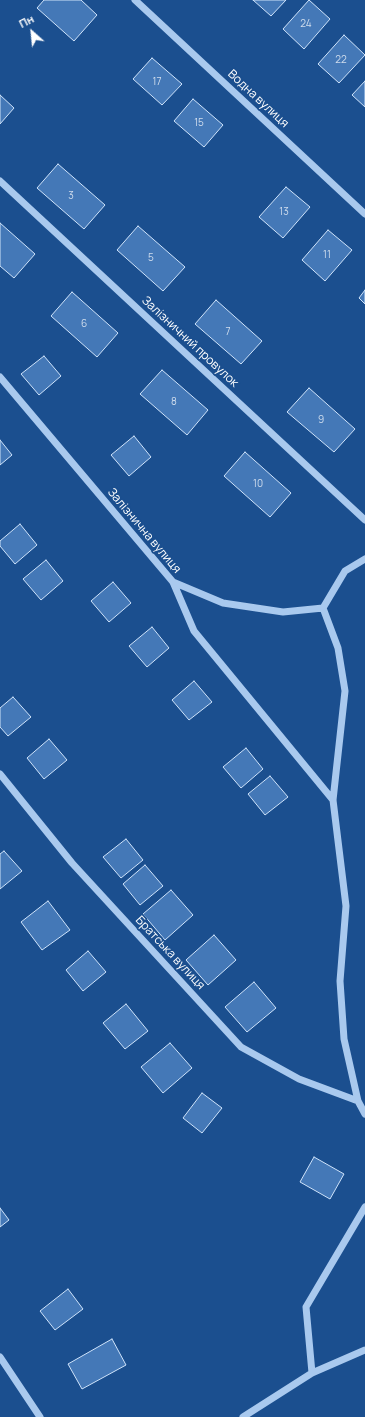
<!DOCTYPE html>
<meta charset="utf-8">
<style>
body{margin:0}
#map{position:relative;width:365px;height:1417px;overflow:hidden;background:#1b4f8f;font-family:Manrope,sans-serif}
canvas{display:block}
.north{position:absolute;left:12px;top:12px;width:40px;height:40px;-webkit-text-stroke:3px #1b4f8f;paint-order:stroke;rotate:333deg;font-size:11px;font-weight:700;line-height:16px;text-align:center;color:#fff}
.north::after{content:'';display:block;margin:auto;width:14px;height:18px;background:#fff;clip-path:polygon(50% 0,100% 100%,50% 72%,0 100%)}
</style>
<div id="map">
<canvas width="365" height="1417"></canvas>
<div class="north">Пн</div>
</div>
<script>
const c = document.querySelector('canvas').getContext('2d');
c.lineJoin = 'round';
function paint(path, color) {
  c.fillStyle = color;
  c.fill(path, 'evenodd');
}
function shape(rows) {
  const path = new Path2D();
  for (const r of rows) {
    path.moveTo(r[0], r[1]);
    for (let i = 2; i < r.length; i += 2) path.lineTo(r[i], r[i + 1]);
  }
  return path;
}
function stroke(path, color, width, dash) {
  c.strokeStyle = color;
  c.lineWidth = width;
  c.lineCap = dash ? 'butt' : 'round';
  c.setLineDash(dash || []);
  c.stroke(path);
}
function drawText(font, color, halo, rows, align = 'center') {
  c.font = font + ' Manrope,sans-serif';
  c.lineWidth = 3.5;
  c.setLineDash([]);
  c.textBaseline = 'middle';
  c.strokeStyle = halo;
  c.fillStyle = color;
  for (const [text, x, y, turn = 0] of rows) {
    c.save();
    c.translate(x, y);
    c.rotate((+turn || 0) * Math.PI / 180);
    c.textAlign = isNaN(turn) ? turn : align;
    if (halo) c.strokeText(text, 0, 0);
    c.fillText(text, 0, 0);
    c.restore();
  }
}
const building = shape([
 [44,0,81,0,97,15,74,41,37,8,44,0],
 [253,0,286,0,271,16,253,0],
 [309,0,330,19,304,49,283,29,309,0],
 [344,35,365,55,339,83,318,64,344,35],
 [152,58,182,84,162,105,133,79,152,58],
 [365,81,365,107,352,95,365,81],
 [0,95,14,108,0,124,0,95],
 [193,99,223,125,204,147,174,121,193,99],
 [58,164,105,205,84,229,37,188,58,164],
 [286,187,310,207,283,238,259,217,286,187],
 [0,223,35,254,14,278,0,266,0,223],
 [138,226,185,267,163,291,117,250,138,226],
 [328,230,352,250,325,281,302,260,328,230],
 [365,290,365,304,359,298,365,290],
 [72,292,118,333,97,357,51,316,72,292],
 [216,300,262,341,241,364,195,324,216,300],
 [44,356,61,376,39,395,21,374,44,356],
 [162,370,208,410,187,435,140,394,162,370],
 [309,388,355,429,334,452,287,412,309,388],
 [134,436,151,457,129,476,111,455,134,436],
 [0,440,12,455,0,465,0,440],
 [245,452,291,493,270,517,224,476,245,452],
 [20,524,37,545,15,564,0,546,0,541,20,524],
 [46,560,63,581,41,600,23,579,46,560],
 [113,582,131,603,109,622,91,601,113,582],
 [152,627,169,648,147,667,129,646,152,627],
 [194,681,212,702,189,720,172,700,194,681],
 [13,697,31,717,8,736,0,727,0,708,13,697],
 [49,739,67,760,44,779,27,758,49,739],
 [246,748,263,769,241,788,223,767,246,748],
 [270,776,288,797,265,815,248,794,270,776],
 [126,839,143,860,121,878,103,857,126,839],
 [4,851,22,871,0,889,0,854,4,851],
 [145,865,163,886,140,905,123,884,145,865],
 [171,890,193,915,165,940,143,914,171,890],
 [48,901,70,930,42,950,21,922,48,901],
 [214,935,236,960,208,985,186,960,214,935],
 [88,951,106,972,83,991,66,970,88,951],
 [254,982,276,1008,247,1032,225,1007,254,982],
 [126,1004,148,1031,125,1049,103,1023,126,1004],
 [170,1043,192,1068,163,1093,141,1067,170,1043],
 [202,1093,222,1108,202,1133,183,1118,202,1093],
 [314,1157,344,1174,330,1199,300,1182,314,1157],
 [0,1208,9,1220,0,1227,0,1208],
 [68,1289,83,1309,55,1330,40,1311,68,1289],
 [112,1339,126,1365,82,1389,68,1364,112,1339]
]);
paint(building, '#4478b7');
stroke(building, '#cfe3fa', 1);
stroke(shape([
 [135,0,365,214],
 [0,181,365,520],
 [0,377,173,582,194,631,333,800],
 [365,559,345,571,323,608,338,648,345,691,333,800,346,906,340,981,344,1039,358,1101,365,1114],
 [173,582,223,603,283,612,323,608],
 [0,774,72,863,241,1047,299,1079,358,1101],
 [0,1357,40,1417],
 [312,1373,306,1307,365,1207],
 [243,1417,312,1373,365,1350]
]), '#a9c9ee', 7);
drawText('10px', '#d0dded', null, [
 ["24",306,24],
 ["22",341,60],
 ["17",157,82],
 ["15",199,123],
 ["3",71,196],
 ["13",284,212],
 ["11",327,255],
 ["5",151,258],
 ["6",84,324],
 ["7",228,332],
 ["8",174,402],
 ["9",321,420],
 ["10",258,484]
]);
drawText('12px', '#fff', '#1b4f8f', [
 ["Водна вулиця",258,99,43],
 ["Залізничний провулок",190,342,43],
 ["Залізнична вулиця",144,531,50],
 ["Братська вулиця",170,953,47]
]);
</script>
